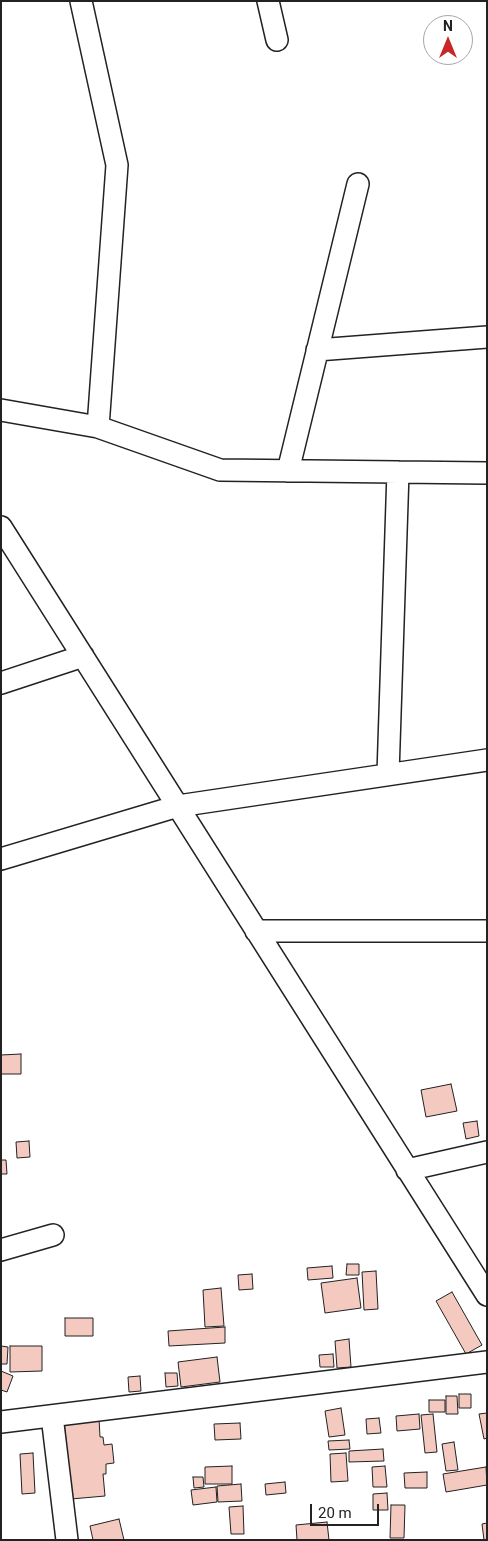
<!DOCTYPE html>
<style>
body{margin:0}
#map{position:relative;width:488px;height:1541px;overflow:hidden;background:#fff;font-family:Roboto,sans-serif}
canvas{display:block}
.frame{position:absolute;inset:0;border:2px solid #222;pointer-events:none}
.north{position:absolute;left:423px;top:15px;width:50px;height:50px;box-sizing:border-box;background:#fff;border:1px solid #a7a7a7;border-radius:50%;rotate:0deg;font-size:14px;font-weight:700;line-height:20px;text-align:center;color:#222}
.north::after{content:'';display:block;margin:auto;width:18px;height:22px;background:#c62828;clip-path:polygon(50% 0,100% 100%,50% 72%,0 100%)}
.scale{position:absolute;left:310px;top:1504px;width:69px;height:22px;box-sizing:border-box;border:2px solid #222;border-top:0;padding-left:6px;font-size:15px;line-height:18px;white-space:nowrap;color:#222;-webkit-text-stroke:4px #fff;paint-order:stroke}
</style>
<div id="map">
<canvas width="488" height="1541"></canvas>
<div class="frame"></div>
<div class="north">N</div>
<div class="scale">20 m</div>
</div>
<script>
const c = document.querySelector('canvas').getContext('2d');
c.lineJoin = 'round';
function paint(path, color) {
  c.fillStyle = color;
  c.fill(path, 'evenodd');
}
function shape(rows) {
  const path = new Path2D();
  for (const r of rows) {
    path.moveTo(r[0], r[1]);
    for (let i = 2; i < r.length; i += 2) path.lineTo(r[i], r[i + 1]);
  }
  return path;
}
function stroke(path, color, width, dash) {
  c.strokeStyle = color;
  c.lineWidth = width;
  c.lineCap = dash ? 'butt' : 'round';
  c.setLineDash(dash || []);
  c.stroke(path);
}
const building = shape([
 [21,1054,21,1074,1,1074,1,1055,21,1054],
 [451,1084,457,1111,426,1117,421,1090,451,1084],
 [477,1121,479,1136,466,1139,463,1123,477,1121],
 [29,1141,30,1157,17,1158,16,1142,29,1141],
 [1,1160,6,1160,7,1174,1,1174,1,1160],
 [347,1264,359,1264,359,1275,346,1275,347,1264],
 [332,1266,333,1278,308,1280,307,1268,332,1266],
 [376,1271,378,1309,364,1310,362,1272,376,1271],
 [252,1274,253,1289,239,1290,238,1275,252,1274],
 [357,1278,361,1308,325,1313,321,1283,357,1278],
 [221,1288,224,1326,205,1327,203,1290,221,1288],
 [452,1292,482,1345,466,1354,436,1301,452,1292],
 [65,1318,93,1318,93,1336,65,1336,65,1318],
 [225,1327,225,1343,169,1346,168,1331,225,1327],
 [349,1339,351,1367,337,1368,335,1341,349,1339],
 [1,1346,8,1347,7,1364,1,1364,1,1346],
 [10,1346,42,1346,42,1371,10,1372,10,1346],
 [333,1354,334,1367,320,1367,319,1355,333,1354],
 [217,1357,220,1382,181,1387,178,1362,217,1357],
 [1,1371,13,1376,7,1392,1,1390,1,1371],
 [165,1373,177,1373,178,1386,166,1387,165,1373],
 [140,1376,141,1391,129,1392,128,1377,140,1376],
 [459,1394,471,1394,471,1408,459,1408,459,1394],
 [446,1396,457,1396,458,1414,446,1414,446,1396],
 [429,1400,445,1400,445,1412,429,1412,429,1400],
 [341,1408,345,1435,329,1437,325,1411,341,1408],
 [487,1413,487,1438,484,1439,479,1414,487,1413],
 [419,1414,420,1429,397,1431,396,1416,419,1414],
 [433,1414,437,1452,425,1453,421,1415,433,1414],
 [99,1418,100,1437,103,1437,104,1445,112,1444,114,1463,106,1464,106,1474,103,1474,105,1496,71,1499,62,1441,66,1441,64,1421,99,1418],
 [379,1418,381,1433,367,1434,366,1419,379,1418],
 [240,1423,241,1439,215,1440,214,1424,240,1423],
 [349,1440,350,1449,329,1450,328,1441,349,1440],
 [454,1442,458,1470,446,1471,442,1444,454,1442],
 [383,1449,384,1461,349,1462,349,1451,383,1449],
 [33,1453,35,1493,22,1494,20,1454,33,1453],
 [346,1453,348,1481,331,1482,330,1454,346,1453],
 [232,1466,232,1484,205,1484,205,1467,232,1466],
 [385,1466,387,1487,373,1487,372,1467,385,1466],
 [486,1467,487,1485,446,1492,443,1474,486,1467],
 [427,1472,427,1488,405,1488,404,1473,427,1472],
 [193,1477,203,1477,204,1487,194,1488,193,1477],
 [285,1482,286,1493,266,1495,265,1484,285,1482],
 [241,1484,242,1501,218,1502,217,1486,241,1484],
 [216,1487,217,1502,193,1505,191,1490,216,1487],
 [387,1493,388,1510,373,1510,373,1494,387,1493],
 [391,1505,405,1505,404,1538,390,1538,391,1505],
 [243,1506,244,1534,231,1534,229,1507,243,1506],
 [119,1519,124,1540,93,1540,90,1526,119,1519],
 [327,1522,329,1540,297,1540,296,1525,327,1522],
 [487,1523,487,1540,484,1540,482,1524,487,1523]
]);
paint(building, '#f3c9c0');
stroke(building, '#222', 1);
const street = shape([
 [81,1,117,165,98,427],
 [268,1,277,40],
 [317,350,487,337],
 [1,410,98,427,220,470,487,473],
 [288,471,358,184],
 [1,527,487,1295],
 [1,683,83,656],
 [388,774,398,472],
 [1,859,178,806,487,760],
 [256,931,487,931],
 [407,1170,487,1152],
 [1,1250,53,1235],
 [52,1416,67,1540],
 [1,1422,487,1362]
]);
stroke(street, '#222', 24);
stroke(street, '#fff', 21);
</script>
